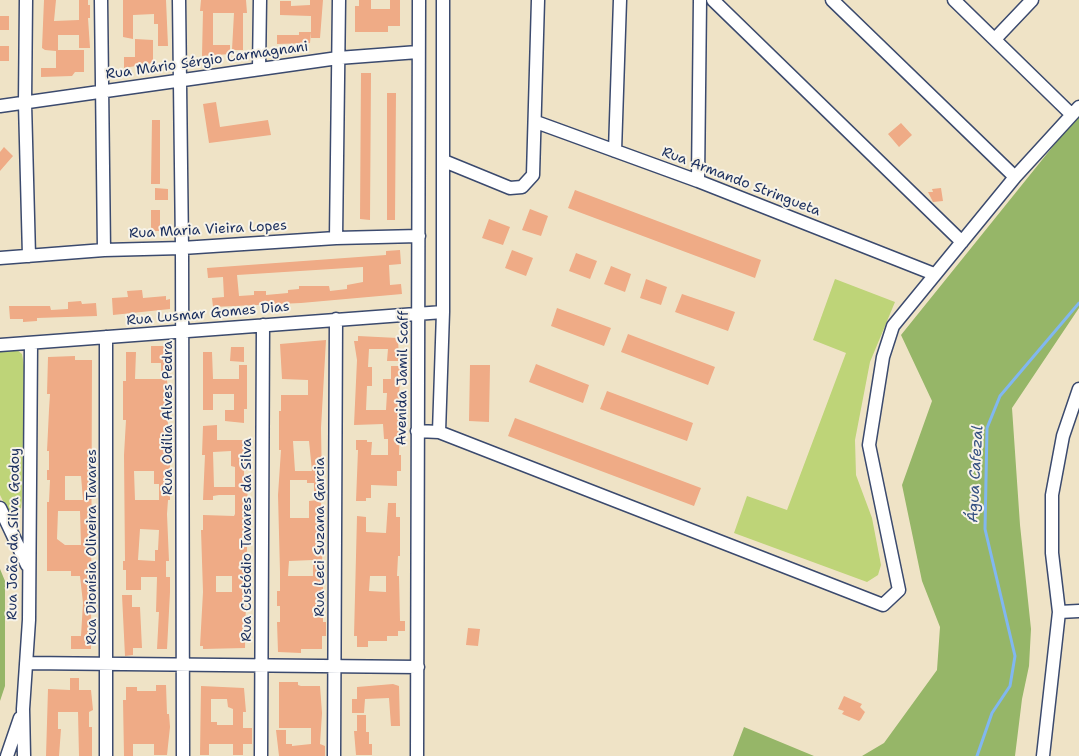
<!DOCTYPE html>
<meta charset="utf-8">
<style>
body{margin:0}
canvas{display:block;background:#efe3c6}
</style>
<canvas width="1079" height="756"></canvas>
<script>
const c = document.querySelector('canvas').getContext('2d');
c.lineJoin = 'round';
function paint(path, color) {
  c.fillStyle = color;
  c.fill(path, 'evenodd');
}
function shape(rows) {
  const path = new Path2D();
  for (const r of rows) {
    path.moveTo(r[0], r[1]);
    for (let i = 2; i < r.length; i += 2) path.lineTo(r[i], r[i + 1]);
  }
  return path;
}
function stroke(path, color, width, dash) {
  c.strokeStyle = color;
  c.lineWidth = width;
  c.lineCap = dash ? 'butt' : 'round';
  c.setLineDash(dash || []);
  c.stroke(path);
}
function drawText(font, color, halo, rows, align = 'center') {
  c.font = font + ' "Shantell Sans",sans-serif';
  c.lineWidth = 4;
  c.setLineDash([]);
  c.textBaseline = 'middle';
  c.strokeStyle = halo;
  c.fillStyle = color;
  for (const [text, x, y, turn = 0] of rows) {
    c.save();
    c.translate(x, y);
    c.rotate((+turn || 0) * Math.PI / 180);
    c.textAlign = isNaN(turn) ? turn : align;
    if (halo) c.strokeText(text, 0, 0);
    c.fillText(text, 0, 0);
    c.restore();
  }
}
paint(shape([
 [835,279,895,302,870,362,855,440,856,475,872,518,881,565,878,575,867,582,734,533,747,496,787,510,846,353,813,340],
 [17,350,22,354,24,366,22,500,21,508,11,512,6,507,0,495,0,352]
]), '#bed478');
paint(shape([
 [1079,114,1079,308,1012,408,1020,525,1031,629,1029,666,1022,699,1015,756,862,756,884,743,937,670,940,627,922,581,902,485,932,401,901,335],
 [0,569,5,581,5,686,0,701],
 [744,727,814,756,733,756]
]), '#96b668');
stroke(shape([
 [977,756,992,713,1010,686,1015,656,985,529,987,428,1000,396,1079,303]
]), '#81b7f0', 3);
paint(shape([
 [44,0,56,0,54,21,79,20,79,0,88,0,88,5,90,5,90,18,88,18,90,48,79,48,79,35,58,35,58,50,84,50,84,72,75,72,72,76,41,77,41,68,56,68,56,51,45,50,42,48],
 [123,0,166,0,168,46,158,46,158,24,154,24,154,14,133,15,133,39,123,37],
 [201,0,246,0,247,13,243,13,243,50,232,50,234,13,213,13,213,45,230,45,230,54,202,56,203,11,200,11],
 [310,0,323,0,320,38,311,38,311,16,280,15,280,1,291,1,291,6,310,5],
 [359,0,371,0,371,9,390,9,390,0,400,0,400,26,388,26,388,32,355,32,355,6,359,6],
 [0,16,9,16,9,30,0,30],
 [299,32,311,32,310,43,277,44,277,35,299,35],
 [135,39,153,40,153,63,124,68,124,57,135,57],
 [0,46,9,46,9,61,0,61],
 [361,73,371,73,370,220,360,219],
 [387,93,396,93,395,220,387,220],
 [216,102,220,127,268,120,271,135,209,143,203,104],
 [152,120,160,120,160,184,151,184],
 [901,123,912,135,899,147,888,134],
 [4,147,13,156,0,171,0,152],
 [155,188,168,189,168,200,155,200],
 [941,188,943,201,933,202,928,192,933,192,932,189],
 [575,190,761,260,755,278,568,208],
 [530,209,548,216,541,236,522,230],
 [151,210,160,210,160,231,151,231],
 [489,219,510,227,503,245,482,238],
 [400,250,401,264,389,265,390,285,401,284,402,294,301,303,213,307,212,298,224,297,223,277,208,278,207,268,386,255,386,251],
 [363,267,363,282,347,285,347,289,330,291,329,286,299,286,299,289,288,290,288,293,266,295,266,291,254,291,254,295,239,296,237,275],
 [512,250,533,258,526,276,505,268],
 [576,253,597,261,590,279,569,271],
 [611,266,631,274,625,292,604,284],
 [646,279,667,287,661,305,640,298],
 [142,290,143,298,166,296,166,300,170,299,170,309,113,315,112,298,128,297,127,291],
 [682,294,735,312,728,331,675,312],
 [81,301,82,304,96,303,97,316,37,318,37,321,23,322,23,319,10,319,9,306,50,306,51,310,68,309,68,302],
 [557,308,611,328,604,346,551,326],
 [628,334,715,367,708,385,621,352],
 [358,336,398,338,399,361,387,361,388,349,369,349,368,367,372,367,372,386,367,386,366,410,386,410,387,393,383,393,383,379,391,379,391,366,401,366,399,395,401,395,399,455,401,455,401,471,397,471,397,486,371,485,371,498,366,498,366,501,356,501,358,450,356,450,356,440,367,440,367,442,372,442,371,455,388,455,388,439,384,439,383,424,354,425,357,360,354,341,358,341],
 [326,340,321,428,322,486,324,486,324,500,321,500,322,530,321,530,321,546,323,546,321,576,323,576,323,622,326,622,326,636,322,636,322,649,301,649,301,653,278,652,277,622,280,622,280,606,277,606,277,591,280,591,280,572,278,495,281,450,279,450,279,411,281,411,281,395,308,395,308,380,282,379,280,344],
 [293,441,309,441,312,471,295,471],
 [290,480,307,480,307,483,314,483,314,500,318,500,309,501,309,518,290,518],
 [313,560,313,576,288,576,289,561],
 [151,346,166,346,166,363,164,363,170,363,170,374,161,374,161,363,151,363],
 [231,347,244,347,244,362,230,361],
 [126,352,136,352,135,379,167,379,168,394,170,394,170,406,167,406,168,426,170,426,170,500,168,500,167,514,169,561,166,561,166,577,170,577,170,592,167,649,157,649,159,612,156,612,157,577,141,577,141,590,126,590,126,570,123,570,123,561,125,561,124,455,126,420,123,420,123,381,126,381],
 [134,471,154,471,154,484,159,484,159,500,135,500],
 [140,529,159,530,158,550,155,550,155,561,138,560],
 [203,352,212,352,213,379,239,379,239,365,247,365,247,409,244,409,244,423,225,421,225,410,234,410,234,394,213,394,213,410,203,410],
 [75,356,75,360,92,360,91,649,71,649,71,636,81,636,83,603,80,576,71,576,71,571,47,571,47,502,49,502,50,480,47,480,47,470,49,470,49,451,47,451,49,410,50,394,47,394,48,357],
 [65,476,81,476,83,500,65,500],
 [58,511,80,511,81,545,65,545,57,539],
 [536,364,589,385,583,403,529,382],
 [470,365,490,365,489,422,469,421],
 [607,391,693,423,687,441,600,409],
 [515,418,701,488,694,506,508,436],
 [217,425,217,440,245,440,244,457,247,457,247,471,244,471,244,487,248,487,245,530,245,547,247,547,245,648,203,649,203,646,200,646,203,592,201,530,203,530,203,515,234,516,235,514,235,495,219,495,213,496,213,500,203,500,205,455,202,455,203,426],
 [231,451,231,466,235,467,235,487,214,487,213,452],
 [216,576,232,576,232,592,216,592],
 [388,503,396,503,396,517,400,517,400,556,398,556,397,576,399,576,400,621,405,621,405,631,398,631,398,636,387,636,387,641,368,641,368,647,357,647,357,636,354,636,357,516,366,517,366,532,386,533],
 [370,576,386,576,386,592,369,591],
 [122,595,132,595,132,607,140,607,142,648,133,648,133,655,125,656],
 [468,628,480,629,478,646,466,645],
 [70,678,79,678,79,690,91,690,93,710,89,712,89,727,92,727,92,756,79,756,78,712,58,712,58,729,61,729,59,756,46,756,48,689,70,690],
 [279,682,298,682,298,685,301,686,320,686,322,713,320,744,325,746,325,756,279,756,276,730,286,730,286,744,292,744,292,746,311,744,311,728,279,728],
 [393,684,399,686,400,726,391,726,389,698,365,699,364,713,352,713,352,699,357,699,357,687],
 [156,685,166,685,167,714,169,714,170,727,167,755,154,755,154,744,133,744,133,756,124,756,123,700,126,700,126,687,137,687,137,691,156,691],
 [201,686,244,688,246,712,243,712,243,728,252,728,252,744,243,744,243,755,233,755,233,744,209,744,209,755,200,755],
 [211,699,227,699,228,707,233,709,233,725,217,725,217,722,211,722],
 [844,696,862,704,860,707,865,712,861,719,859,721,842,714,844,711,838,709],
 [357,715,366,715,366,732,369,732,369,744,372,744,372,755,356,755,354,731,357,731]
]), '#efab86');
const minor = shape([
 [26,0,25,103,29,256],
 [101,0,104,250],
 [179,0,182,248,183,756],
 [713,0,962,242],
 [832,0,1015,177],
 [954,0,1071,114],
 [995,39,1032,0],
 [259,69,260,0],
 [0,106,338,58,418,52],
 [536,122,698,181,934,274],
 [615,151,620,0],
 [444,161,510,188,522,187,533,175,538,0],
 [698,181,700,0],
 [336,238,339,0],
 [0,258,104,250,182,248,336,238,419,236],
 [106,337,106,756],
 [0,345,443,312],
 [417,431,439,432,883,605,899,590,869,445,883,357,893,326,1015,177,1079,107],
 [439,432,443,312,443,0],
 [0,508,27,565],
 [1059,612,1079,611],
 [26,663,418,667],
 [7,756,20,718],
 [24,756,23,709,29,620,31,343],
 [261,756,263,325],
 [334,756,336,319],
 [417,756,419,0],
 [1043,756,1059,612,1052,553,1052,495,1063,436,1079,389]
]);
stroke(minor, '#3b4a6e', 15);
stroke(minor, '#fff', 12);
drawText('14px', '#1b2f5e', '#f7f3e8', [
 ["Rua Mário Sérgio Carmagnani",207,61,-8],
 ["Rua Armando Stringueta",741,182,21],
 ["Rua Maria Vieira Lopes",208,230,-3],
 ["Rua Lusmar Gomes Dias",208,314,-5],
 ["Avenida Jamil Scaff",403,378,-89],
 ["Rua Odília Alves Pedra",168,418,-90],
 ["Rua João da Silva Godoy",14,534,-89],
 ["Rua Leci Suzana Garcia",320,537,-90],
 ["Rua Custódio Tavares da Silva",247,540,-90],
 ["Rua Dionísia Oliveira Tavares",92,547,-90]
]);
drawText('italic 15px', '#345182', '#f7f3e8', [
 ["Água Cafezal",976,474,-87]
]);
</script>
